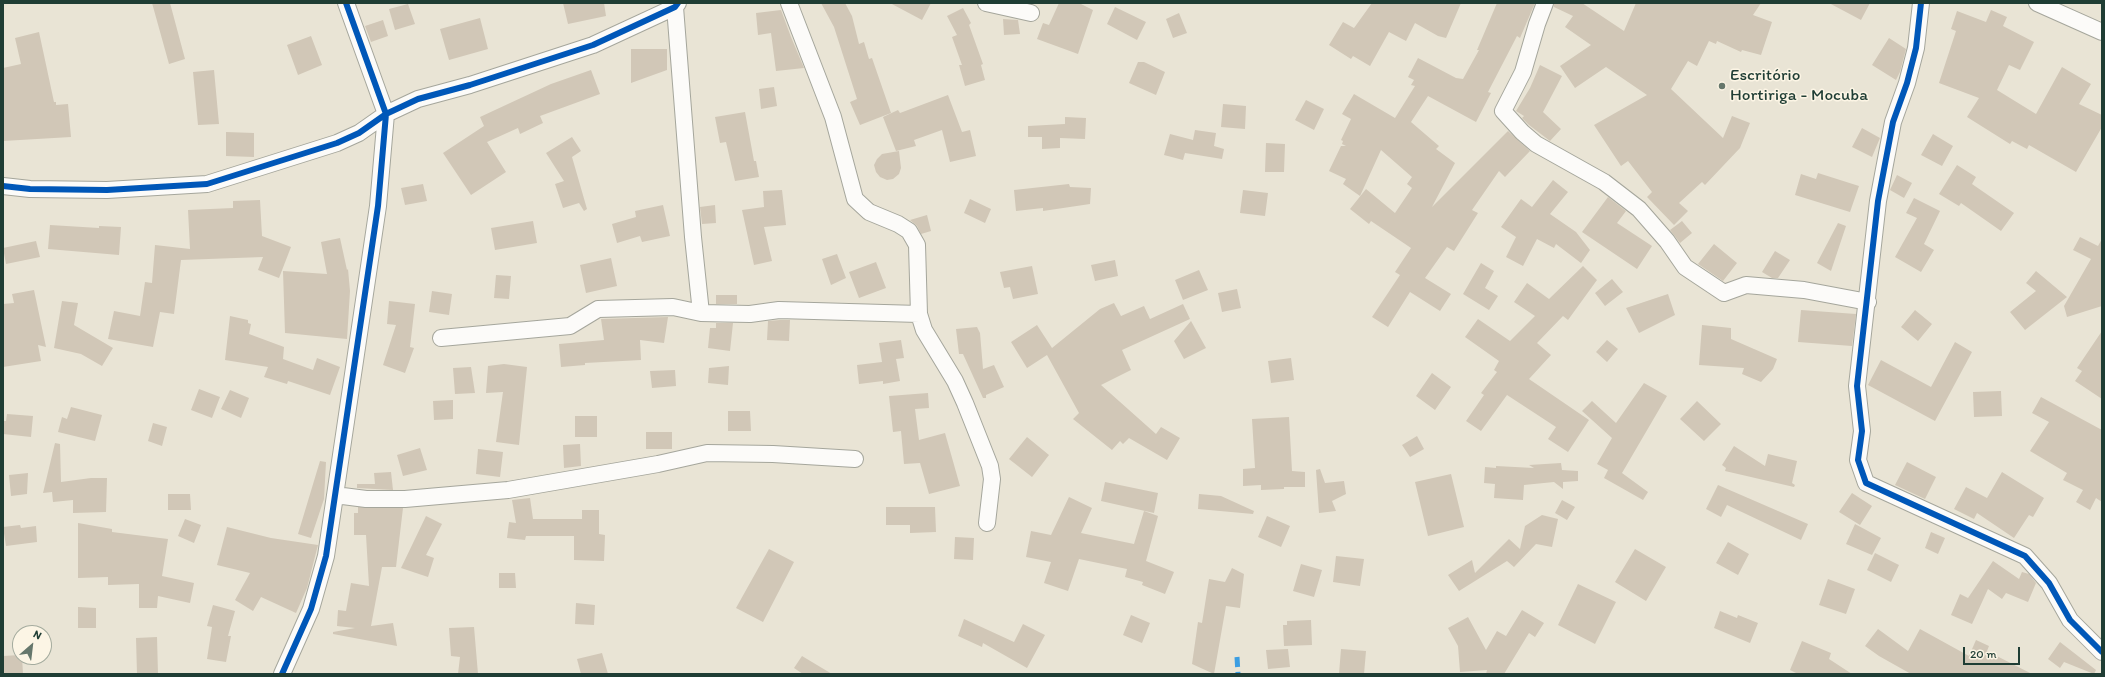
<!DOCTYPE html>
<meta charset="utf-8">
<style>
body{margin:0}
#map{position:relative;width:2105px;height:677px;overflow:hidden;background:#e9e4d5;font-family:Itim,sans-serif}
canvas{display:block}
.frame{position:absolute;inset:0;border:4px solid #1f3d34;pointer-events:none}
.north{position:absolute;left:12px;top:625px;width:40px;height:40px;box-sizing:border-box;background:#fcf5e5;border:1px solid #a4ab9e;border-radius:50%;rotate:28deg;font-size:11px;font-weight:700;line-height:16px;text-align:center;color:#1f3d34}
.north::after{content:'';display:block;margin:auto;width:14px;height:18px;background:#66776c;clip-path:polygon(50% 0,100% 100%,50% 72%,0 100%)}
.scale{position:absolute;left:1963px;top:647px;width:57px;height:18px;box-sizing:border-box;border:2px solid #1f3d34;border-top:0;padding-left:5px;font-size:12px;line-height:14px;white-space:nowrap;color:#1f3d34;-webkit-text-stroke:3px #fcf5e5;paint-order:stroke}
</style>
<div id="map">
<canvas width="2105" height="677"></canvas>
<div class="frame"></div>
<div class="north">N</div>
<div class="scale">20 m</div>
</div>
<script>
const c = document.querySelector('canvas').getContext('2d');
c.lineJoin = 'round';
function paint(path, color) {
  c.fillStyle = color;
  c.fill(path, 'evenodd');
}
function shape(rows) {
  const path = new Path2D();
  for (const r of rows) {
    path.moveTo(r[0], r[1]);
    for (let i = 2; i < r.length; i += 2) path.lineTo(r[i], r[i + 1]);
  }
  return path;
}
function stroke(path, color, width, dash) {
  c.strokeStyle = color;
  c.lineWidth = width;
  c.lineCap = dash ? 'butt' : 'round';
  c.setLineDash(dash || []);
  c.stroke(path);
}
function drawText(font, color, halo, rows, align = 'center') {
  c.font = font + ' Itim,sans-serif';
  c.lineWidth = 3;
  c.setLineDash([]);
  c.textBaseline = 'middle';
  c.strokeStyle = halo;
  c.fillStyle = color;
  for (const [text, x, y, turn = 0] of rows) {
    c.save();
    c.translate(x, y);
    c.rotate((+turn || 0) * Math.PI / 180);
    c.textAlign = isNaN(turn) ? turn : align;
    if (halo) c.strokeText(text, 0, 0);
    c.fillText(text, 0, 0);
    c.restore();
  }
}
paint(shape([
 [152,3,170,3,185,59,169,64],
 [563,3,604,3,606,16,568,24],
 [821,3,845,3,852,16,859,44,864,42,869,59,872,58,891,113,860,125,850,102,857,99,834,27],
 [890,3,931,3,922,20],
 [1059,3,1079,3,1093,10,1078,54,1037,39,1043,23,1049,25],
 [1372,3,1461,3,1446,38,1438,36,1415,23,1406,41,1389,32,1370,66,1353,56,1351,59,1329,45,1343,22,1354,28],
 [1497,3,1535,3,1520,38,1517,36,1488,92,1491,93,1476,122,1428,96,1411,122,1439,146,1436,149,1455,163,1432,207,1508,131,1530,151,1505,177,1499,171,1472,210,1478,213,1454,251,1447,247,1425,278,1451,294,1440,311,1410,292,1388,327,1372,317,1400,275,1395,272,1411,248,1371,221,1369,224,1350,209,1366,189,1395,213,1412,188,1407,184,1412,177,1381,150,1360,196,1343,184,1346,179,1329,171,1341,146,1346,146,1342,144,1343,141,1341,140,1351,119,1342,114,1354,94,1395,118,1415,86,1411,85,1414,80,1408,77,1418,58,1456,78,1463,79,1479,50,1477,50],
 [1554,3,1582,3,1624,31,1636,3,1761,3,1753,15,1772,22,1761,55,1742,50,1741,52,1717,41,1716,44,1709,41,1697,66,1688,61,1671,89,1723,138,1732,116,1750,123,1740,148,1705,185,1702,182,1679,203,1688,211,1674,225,1647,197,1652,192,1628,161,1621,166,1594,125,1647,95,1606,67,1575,88,1560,66,1591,45,1565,27,1573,16,1554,7],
 [1829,3,1870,3,1861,20],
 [408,4,415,24,395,30,389,9],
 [1115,7,1146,22,1137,40,1107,24],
 [963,8,971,23,969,25,983,64,981,65,985,80,965,86,959,65,962,65,952,37,957,35,947,16],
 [781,10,791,37,804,68,776,71,771,33,758,35,756,13],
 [1991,10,2007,17,2003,26,2034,42,2020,70,2009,65,1997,90,2036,114,2062,67,2091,84,2079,104,2102,115,2102,127,2076,172,2029,145,2027,149,2012,141,2010,144,1967,117,1979,98,1939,83,1956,31,1951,29,1957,11,1986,22],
 [1179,13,1187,33,1173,38,1166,19],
 [480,18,488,49,449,60,440,29],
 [1003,19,1018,20,1020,34,1004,35],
 [383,20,388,36,371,42,365,26],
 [39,32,54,102,56,102,56,105,68,104,71,137,3,141,3,68,21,64,15,38],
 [311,36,322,65,298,75,287,45],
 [1889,38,1906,49,1900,72,1896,80,1872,65],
 [631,49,667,49,667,70,631,83],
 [1138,62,1144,62,1165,72,1156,95,1129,83],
 [1540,65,1562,76,1543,112,1561,129,1550,141,1529,125,1522,118,1524,116,1516,111,1530,88],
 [214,70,219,124,198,125,193,72],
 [591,70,600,94,540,116,543,123,520,134,518,128,487,142,506,172,471,195,443,153,484,126,480,117,551,84],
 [774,87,777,106,761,109,759,89],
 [948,95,962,132,970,130,976,156,950,162,942,130,914,140,916,146,896,151,883,117,898,110,900,113],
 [1306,100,1324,109,1314,130,1295,120],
 [1223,104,1246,106,1245,129,1221,127],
 [745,112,754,161,756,161,759,177,735,181,726,142,720,143,715,117],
 [1065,117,1086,118,1085,139,1060,138,1060,148,1042,149,1042,137,1028,137,1028,126,1065,124],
 [1862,128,1880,138,1872,157,1852,147],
 [1195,130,1216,133,1214,146,1224,149,1222,159,1185,153,1183,160,1164,155,1170,134,1193,140],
 [226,132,254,133,254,157,226,156],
 [1933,134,1953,146,1942,166,1921,155],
 [572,137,581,151,572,157,587,209,584,211,579,203,563,208,555,184,564,181,546,153],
 [1266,143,1285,144,1284,172,1265,172],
 [899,151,901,168,899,174,893,179,887,180,880,177,876,172,874,165,877,159,882,154],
 [1957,165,1976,177,1972,184,2014,213,2001,231,1961,203,1959,206,1939,194],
 [1818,173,1859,186,1850,212,1795,195,1801,174,1816,179],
 [1897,175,1912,183,1904,198,1890,190],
 [1553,180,1568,192,1550,214,1576,232,1590,250,1581,263,1556,244,1554,248,1537,239,1523,266,1506,257,1516,237,1501,227,1521,199,1532,207],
 [423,184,427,201,405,205,401,188],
 [1069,184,1070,187,1091,188,1090,204,1043,211,1043,208,1016,211,1014,190],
 [782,190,786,225,764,227,772,261,754,265,742,210,764,207,763,191],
 [1243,190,1268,193,1265,216,1240,213],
 [1608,197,1626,211,1617,223,1652,246,1637,269,1582,232],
 [1914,198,1940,211,1924,244,1934,250,1921,272,1895,257,1917,218,1906,213],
 [970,199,991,209,985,223,964,213],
 [260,200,262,236,291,247,279,278,258,270,263,257,181,260,174,314,160,312,153,347,108,339,114,311,140,316,145,282,152,283,155,245,190,249,188,210,233,208,233,201],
 [663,205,670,236,642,242,640,236,617,243,612,224,636,217,635,211],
 [715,205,716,223,702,224,700,207],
 [927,215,931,231,921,234,917,226,910,220],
 [533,221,537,243,495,250,491,228],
 [1682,221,1692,233,1680,243,1670,230],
 [1838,223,1846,226,1831,271,1817,263],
 [50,225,99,228,99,226,121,227,119,255,48,249],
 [2080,237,2098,246,2102,239,2102,306,2067,317,2064,306,2091,259,2073,250],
 [340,238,347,270,348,269,350,291,347,339,285,333,283,271,327,274,321,242],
 [36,241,40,257,6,264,3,248],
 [1714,244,1737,263,1723,281,1698,264],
 [1775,251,1790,260,1778,278,1772,278,1762,272],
 [837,254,846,278,831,285,822,259],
 [611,258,617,286,586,293,580,265],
 [1115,260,1118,276,1095,281,1091,265],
 [876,262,886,288,859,298,849,272],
 [1481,263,1494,271,1485,288,1498,296,1489,310,1463,294],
 [1032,266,1038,294,1013,299,1010,287,1004,288,1000,272],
 [1583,266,1597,280,1568,320,1563,316,1537,343,1551,355,1529,379,1589,420,1568,452,1548,439,1556,427,1507,395,1481,431,1466,421,1484,395,1481,393,1497,372,1494,370,1499,361,1465,337,1478,319,1510,341,1535,316,1514,302,1527,283,1549,299],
 [1199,270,1208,290,1183,300,1175,280],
 [2036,271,2067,297,2025,330,2010,312,2036,291,2026,283],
 [496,275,511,276,509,299,494,298],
 [1612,279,1623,292,1605,306,1595,293],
 [1237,289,1241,308,1222,312,1218,293],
 [34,290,46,347,38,345,41,361,3,367,3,304,14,303,12,294],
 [432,291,452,294,449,315,429,312],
 [1668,294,1675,315,1639,333,1626,308],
 [716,295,737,295,737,304,716,304],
 [62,301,78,303,74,325,113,348,102,366,81,354,54,348],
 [389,301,415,304,410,347,414,348,405,373,383,365,396,325,387,324],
 [1114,303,1121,316,1144,306,1150,319,1183,304,1190,319,1122,350,1131,370,1101,385,1156,434,1161,427,1180,438,1167,460,1129,438,1123,444,1120,441,1112,450,1073,419,1079,413,1047,355,1027,368,1011,342,1037,325,1052,348,1100,309],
 [1801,310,1856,314,1852,346,1798,342],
 [1915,310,1932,324,1918,341,1901,327],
 [230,316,248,320,248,323,251,324,249,334,284,347,283,359,313,370,317,358,340,367,330,395,288,381,287,384,264,377,268,367,225,360],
 [668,317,664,343,640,340,641,360,585,363,585,365,561,367,559,344,604,340,601,319],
 [780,320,790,320,789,341,767,340,768,321],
 [1191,321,1206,348,1184,359,1174,341],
 [716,323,733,323,730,351,708,348,710,328,716,328],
 [1702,325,1731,328,1731,339,1777,359,1773,369,1761,382,1742,374,1744,368,1699,365],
 [977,327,980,333,983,369,994,365,1004,387,986,395,986,398,983,398,963,354,959,354,956,329],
 [2102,331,2102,399,2075,381,2082,371,2077,368],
 [901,340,904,358,896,359,900,381,883,384,883,381,859,384,857,365,882,362,879,343],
 [1607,340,1618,349,1607,362,1596,352],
 [1955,342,1972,352,1935,421,1868,385,1881,360,1931,387],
 [1291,358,1294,380,1271,383,1268,361],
 [504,364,527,367,519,445,496,442,503,392,486,393,488,366],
 [729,366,728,385,708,383,709,368],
 [471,367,475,393,455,394,453,368],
 [675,370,676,386,652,388,650,371],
 [1432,373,1451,387,1435,410,1416,396],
 [1644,383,1667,396,1622,473,1648,492,1643,500,1604,478,1608,470,1597,464,1612,438,1582,411,1592,401,1616,423],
 [199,389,220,397,212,418,191,410],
 [230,390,249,398,241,418,221,409],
 [2001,391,2002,416,1974,417,1973,392],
 [928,393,929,408,915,409,919,440,945,433,960,486,929,494,920,463,904,464,901,431,893,432,889,396],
 [2041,397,2102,430,2102,502,2096,498,2090,510,2076,502,2083,490,2063,480,2067,473,2030,451,2049,422,2032,413],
 [453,400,453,419,434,420,433,401],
 [1697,401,1721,424,1704,441,1680,419],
 [71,407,102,415,95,441,58,432,62,417,67,419],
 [728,411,750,411,751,431,728,431],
 [7,414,33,416,31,437,3,434,3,421,6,421],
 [575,416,597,416,597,437,575,437],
 [1289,417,1292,471,1305,472,1305,487,1284,487,1284,489,1261,490,1261,485,1243,486,1243,469,1255,468,1252,419],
 [153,423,167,427,162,446,148,441],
 [646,432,672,432,672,449,646,449],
 [1417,436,1424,449,1410,457,1402,445],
 [1027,437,1049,455,1032,477,1009,459],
 [55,443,60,444,61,482,91,478,107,478,106,512,73,513,73,500,53,502,52,492,43,493],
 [580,444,581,466,564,468,563,445],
 [1734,446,1765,466,1768,454,1797,461,1792,483,1795,485,1794,487,1725,471,1726,468,1722,465],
 [420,448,427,470,403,476,397,455],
 [478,449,503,452,500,477,476,474],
 [320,461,326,462,324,499,311,538,298,534],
 [1907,462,1936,477,1925,499,1895,485],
 [1561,463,1562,470,1578,471,1578,481,1563,482,1563,489,1554,482,1524,485,1523,500,1494,498,1495,484,1484,483,1485,467,1496,468,1496,466,1534,468,1529,465],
 [1320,469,1325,483,1344,481,1346,494,1332,501,1336,511,1319,513,1316,470],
 [391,472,393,490,357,488,357,484,375,484,374,473],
 [2002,472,2044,498,2033,517,2029,515,2014,538,1977,513,1974,519,1954,509,1966,487,1987,498],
 [28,473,27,494,11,496,9,475],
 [1451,474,1464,527,1428,536,1415,482],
 [1105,482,1158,493,1154,513,1101,501],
 [1718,485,1808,524,1801,540,1727,505,1721,517,1706,509],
 [1852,493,1872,506,1860,525,1839,512],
 [168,494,190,494,191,510,168,510],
 [1199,494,1221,496,1254,511,1253,514,1198,509],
 [1069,497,1092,508,1081,533,1134,544,1144,511,1158,516,1146,561,1174,572,1165,594,1142,585,1143,582,1125,577,1127,569,1079,559,1068,591,1044,583,1051,562,1026,557,1031,531,1051,535],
 [530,498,533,519,582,519,582,510,599,510,599,534,605,535,604,561,574,560,574,536,526,536,525,540,507,538,509,522,516,523,512,500],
 [1562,500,1575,507,1567,520,1555,513],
 [358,507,403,508,396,567,382,567,371,626,393,623,397,646,333,634,333,632,355,628,337,626,338,610,346,611,351,583,369,586,366,535,354,535,354,513,358,513],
 [886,507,935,507,936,532,910,533,910,525,886,525],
 [1542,515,1558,519,1552,547,1536,544,1514,567,1507,561,1459,591,1448,575,1472,560,1475,573,1509,539,1520,549,1525,526],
 [426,516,442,524,426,555,434,558,428,577,401,568],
 [1267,516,1290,526,1281,547,1258,537],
 [185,519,201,525,194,543,178,536],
 [78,523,112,529,112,532,168,539,162,576,194,583,190,603,158,596,157,608,139,608,139,584,108,585,108,577,78,578],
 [1855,524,1881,538,1872,555,1846,544],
 [20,525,21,528,36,526,37,542,6,546,3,527],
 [227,527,271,538,318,545,307,588,296,613,261,597,253,611,235,600,250,573,217,565],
 [1931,532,1945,538,1938,554,1925,548],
 [955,537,974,538,973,560,954,559],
 [1728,542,1749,554,1738,575,1716,563],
 [769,549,794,562,763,622,736,608],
 [1635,549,1666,567,1646,601,1615,582],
 [1875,553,1899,565,1891,582,1867,570],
 [1336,556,1364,559,1360,586,1333,582],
 [1993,561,2019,579,2022,572,2029,574,2036,583,2028,602,2006,593,2002,599,1988,589,1972,624,1951,615,1960,594,1968,598],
 [1301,564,1322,570,1314,597,1293,591],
 [1232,568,1244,574,1240,608,1226,606,1214,674,1192,664,1198,622,1202,623,1209,579,1225,582],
 [499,573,515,573,516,588,499,588],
 [1828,579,1855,589,1846,614,1819,605],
 [1578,584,1616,602,1595,644,1558,625],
 [576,603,595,605,594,625,575,624],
 [213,605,235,611,228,636,231,636,226,662,207,659,212,627,207,626],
 [78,607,96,608,96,628,78,628],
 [1522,610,1544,623,1535,637,1529,633,1504,674,1486,674,1487,670,1460,672,1458,646,1448,628,1468,617,1486,650,1497,631,1506,636],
 [1720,611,1737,618,1738,615,1758,623,1750,643,1714,628],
 [1131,615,1150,623,1142,643,1123,635],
 [964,619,1014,642,1023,624,1045,635,1027,668,983,643,982,647,958,636],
 [1311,620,1312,645,1284,646,1283,625,1287,625,1287,621],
 [474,627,478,674,458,674,460,657,451,656,449,628],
 [1878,629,1908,651,1920,629,1969,656,1976,640,1989,646,1987,651,2032,674,1911,674,1879,656,1865,646],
 [157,637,158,674,137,674,136,638],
 [1802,641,1831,653,1829,659,1852,674,1798,674,1790,670],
 [2060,642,2096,670,2094,674,2064,662,2060,668,2048,659],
 [1288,649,1290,667,1268,669,1266,650],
 [1341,649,1366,651,1364,674,1339,674],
 [602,653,608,674,581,674,577,659],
 [20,655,22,657,23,674,3,674,3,656],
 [802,656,832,674,803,674,794,668]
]), '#d1c7b7');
const street = shape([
 [789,3,833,117,855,199,869,212,898,224,909,231,917,245,919,314,924,330,955,381,965,403,990,466,992,479,987,523],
 [986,3,1031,13],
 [1545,3,1537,24,1523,72,1503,111,1522,132,1536,144,1604,182,1639,209,1667,241,1685,267,1724,293,1746,285,1804,290,1868,302],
 [1921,3,1916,48,1907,83,1893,122,1878,201,1857,386,1862,431,1858,460,1866,483,2025,556,2049,583,2070,620,2102,652],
 [2037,3,2102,32],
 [675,7,693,237,701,313],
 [3,186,30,189,107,190,207,184,337,143,359,133,386,114,418,99,470,85,593,45,675,7,678,3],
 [441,338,570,326,598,309,673,307,701,313,750,314,779,310,919,314],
 [335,495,366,499,405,499,508,490,658,464,707,453,773,454,855,459],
 [282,674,311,609,326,556,378,206,386,114,346,3]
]);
stroke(street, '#a5a69c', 18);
stroke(street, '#fcfbf9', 16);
stroke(shape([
 [1237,657,1238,674]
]), '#3c9ee2', 5, [10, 5]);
stroke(shape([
 [1921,3,1916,48,1907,83,1893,122,1878,201,1857,386,1862,431,1858,460,1866,483,2025,556,2049,583,2070,620,2102,652],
 [3,186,30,189,107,190,207,184,337,143,359,133,386,114,418,99,470,85,593,45,675,7,678,3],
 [282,674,311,609,326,556,378,206,386,114,346,3]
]), '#0057b8', 6);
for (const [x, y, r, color] of [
 [1722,86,4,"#66776c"]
]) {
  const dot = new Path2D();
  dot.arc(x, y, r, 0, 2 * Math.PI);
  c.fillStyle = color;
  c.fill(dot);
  stroke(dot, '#fcf5e5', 1.5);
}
drawText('17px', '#1f3d34', '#fcf5e5', [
 ["Escritório",1730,76],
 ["Hortiriga - Mocuba",1730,96]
], 'left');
</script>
